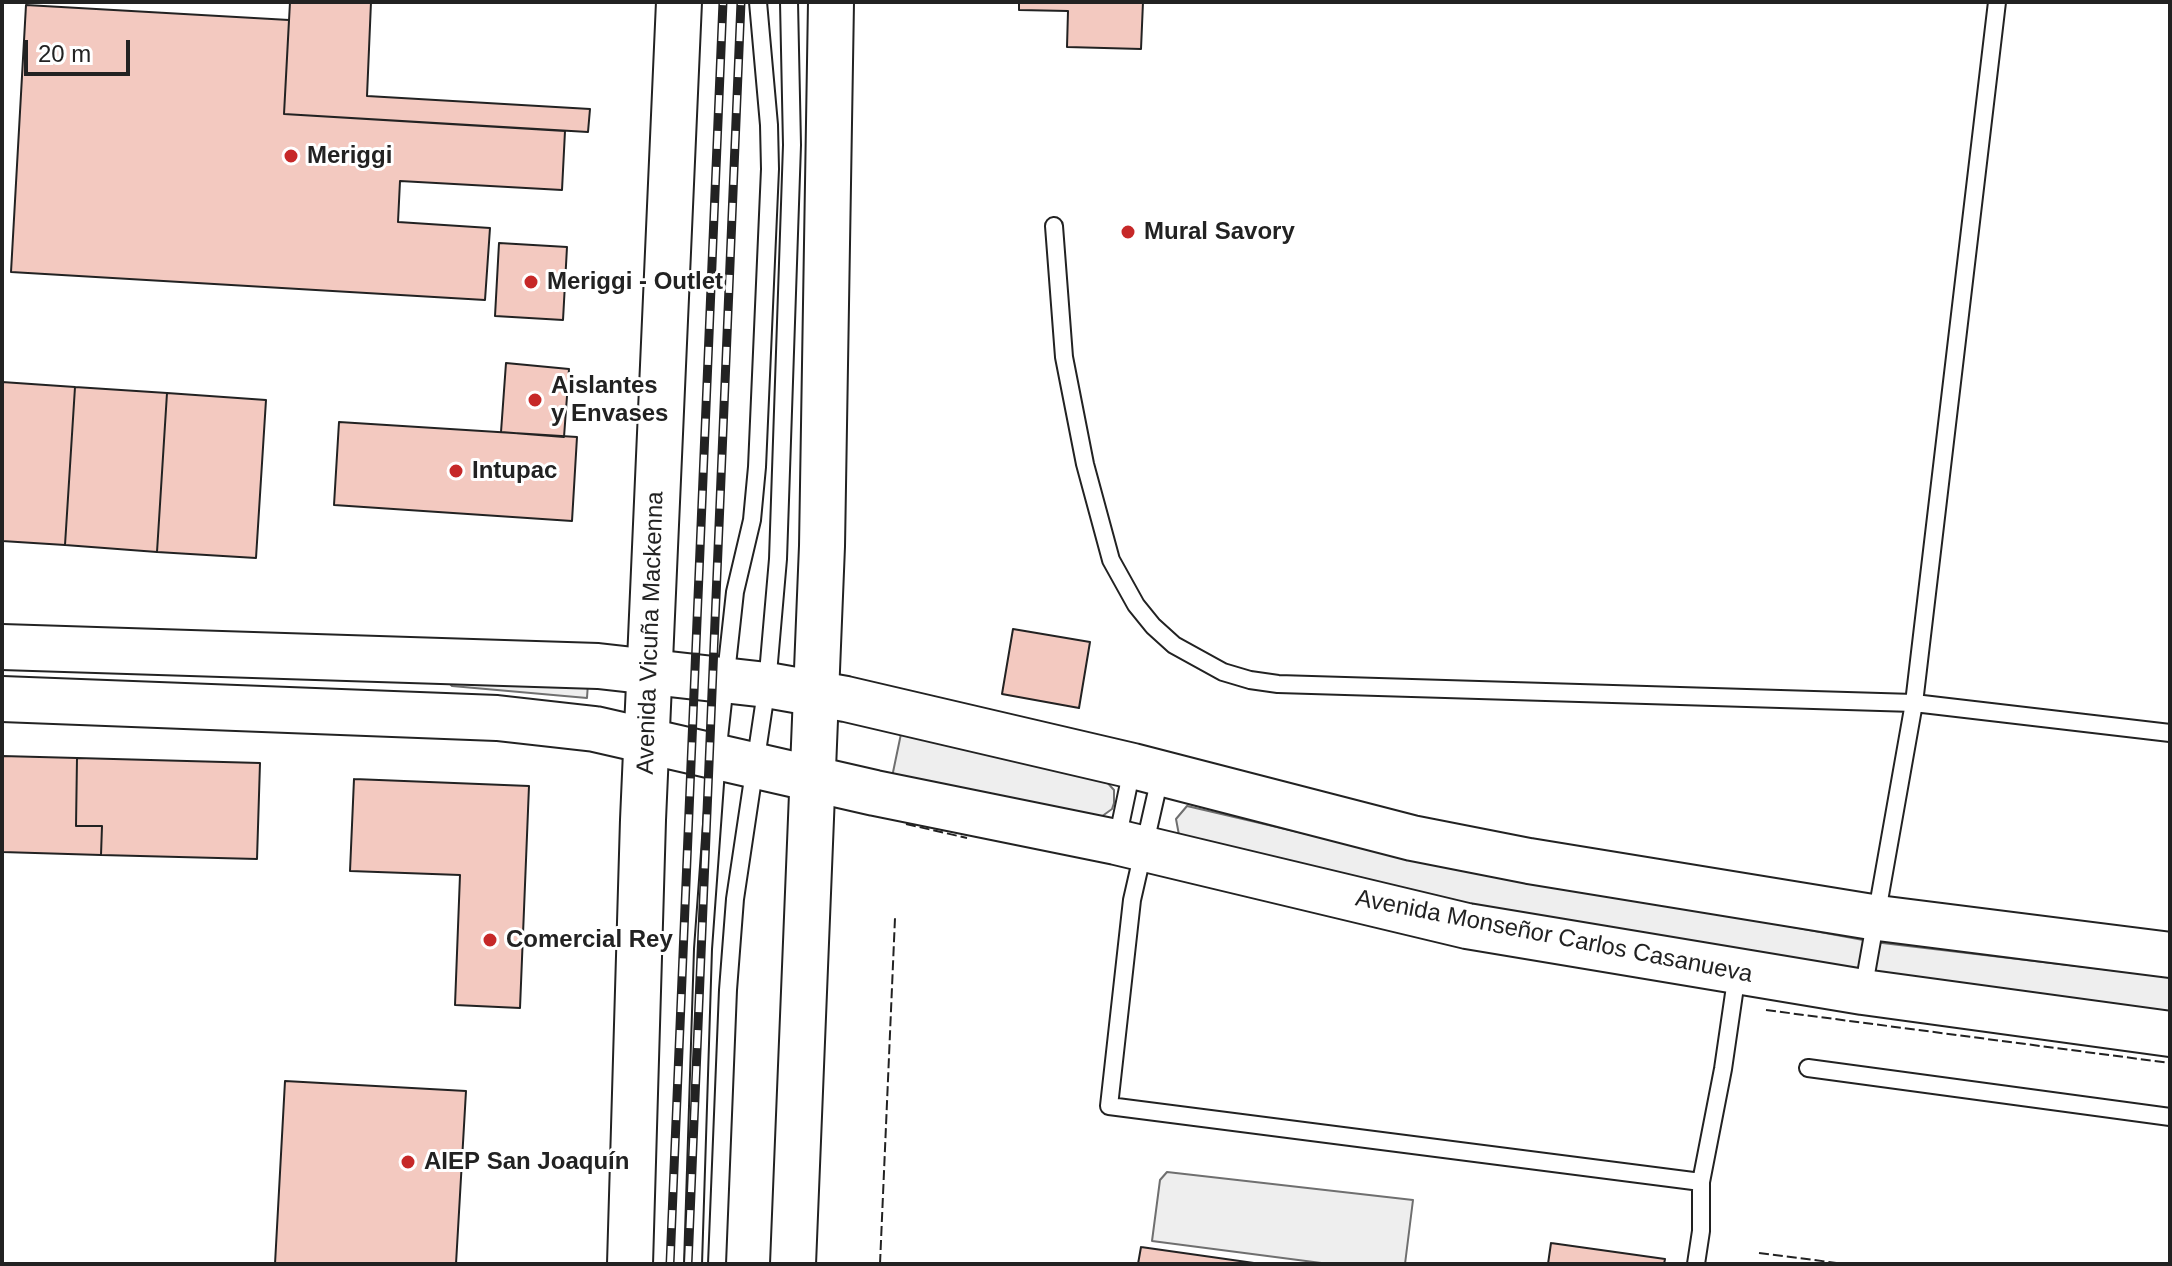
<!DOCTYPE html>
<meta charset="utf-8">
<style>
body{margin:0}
#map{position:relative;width:2172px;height:1266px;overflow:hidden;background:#fff;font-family:Arial,sans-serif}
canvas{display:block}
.frame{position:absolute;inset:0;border:4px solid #222;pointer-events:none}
.scale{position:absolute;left:24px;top:40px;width:106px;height:36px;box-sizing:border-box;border:4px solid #222;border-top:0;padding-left:10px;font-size:24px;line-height:28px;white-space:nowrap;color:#222;-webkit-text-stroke:6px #fff;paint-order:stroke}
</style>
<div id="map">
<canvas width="2172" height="1266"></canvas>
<div class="frame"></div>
<div class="scale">20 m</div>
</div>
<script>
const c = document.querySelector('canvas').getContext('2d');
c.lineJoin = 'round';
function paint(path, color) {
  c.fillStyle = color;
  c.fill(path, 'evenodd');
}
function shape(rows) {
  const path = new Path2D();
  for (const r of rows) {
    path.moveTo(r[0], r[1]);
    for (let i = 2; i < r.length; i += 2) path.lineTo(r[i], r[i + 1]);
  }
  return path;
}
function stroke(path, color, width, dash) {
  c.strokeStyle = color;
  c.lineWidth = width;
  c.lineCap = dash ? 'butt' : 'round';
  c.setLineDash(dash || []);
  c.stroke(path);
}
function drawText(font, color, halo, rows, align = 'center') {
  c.font = font + ' Arial,sans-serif';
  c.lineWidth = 6;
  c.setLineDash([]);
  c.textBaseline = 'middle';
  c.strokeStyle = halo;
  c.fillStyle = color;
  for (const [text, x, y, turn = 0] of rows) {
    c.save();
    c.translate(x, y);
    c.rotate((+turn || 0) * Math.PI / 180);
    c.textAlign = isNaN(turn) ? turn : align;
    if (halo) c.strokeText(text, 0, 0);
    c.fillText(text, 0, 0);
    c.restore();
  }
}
const green = shape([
 [448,682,588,683,587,698,452,686,448,682],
 [902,729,1105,780,1114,790,1114,803,1112,809,1101,817,892,777,902,729],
 [1187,806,1371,849,1874,942,2170,977,2170,1015,1871,977,1495,912,1179,835,1176,819,1187,806],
 [1167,1172,1413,1200,1405,1264,1329,1264,1152,1241,1160,1180,1167,1172]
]);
paint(green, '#eee');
stroke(green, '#6f6f6f', 2);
const building = shape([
 [290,2,371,2,367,96,590,109,588,132,284,114,290,2],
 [1019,2,1143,2,1141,49,1067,47,1068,11,1019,10,1019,2],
 [26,5,289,20,284,114,565,131,562,190,400,181,398,222,490,228,485,300,11,272,26,5],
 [499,243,567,247,563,320,495,316,499,243],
 [506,363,569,369,564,437,501,432,506,363],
 [2,382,75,387,65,545,2,541,2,382],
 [75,387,167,393,157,552,65,545,75,387],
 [167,393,266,400,256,558,157,552,167,393],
 [339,422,577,437,572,521,334,505,339,422],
 [1013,629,1090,642,1079,708,1002,694,1013,629],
 [2,756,77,758,76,826,102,826,101,855,2,852,2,756],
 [77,758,260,763,257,859,101,855,102,826,76,826,77,758],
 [354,779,529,786,520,1008,455,1005,460,875,350,871,354,779],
 [285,1081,466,1091,456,1264,275,1264,285,1081],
 [1551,1243,1665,1259,1664,1264,1548,1264,1551,1243],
 [1141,1247,1261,1264,1138,1264,1141,1247]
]);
paint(building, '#f3c9c0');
stroke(building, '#222', 2);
const service = shape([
 [1054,226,1064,357,1085,464,1111,560,1136,605,1153,626,1174,645,1223,672,1250,680,1278,684,1914,703,2170,733],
 [1161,773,1132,900,1109,1106,1701,1182],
 [1117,840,1132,769],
 [1863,991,1914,703,1997,2],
 [1808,1068,2170,1117],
 [693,1264,703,949,717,756,735,592,752,520,757,467,770,169,769,125,758,2],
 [717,1264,728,990,735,899,767,685,778,559,792,145,789,2],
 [1696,1264,1701,1231,1701,1182,1723,1069,1737,973]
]);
const secondary = shape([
 [2,647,598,666,767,685,846,699,1133,766,1412,838,1529,861,1878,918,2170,955],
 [2,699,497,718,595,729,875,793,1116,842,1467,926,1863,992,2170,1034]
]);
const primary = shape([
 [630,1264,643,820,679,2],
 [793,1264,822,546,831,2]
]);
stroke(service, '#222', 20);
stroke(secondary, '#222', 48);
stroke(primary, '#222', 48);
stroke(service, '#fff', 16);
stroke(secondary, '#fff', 44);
stroke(primary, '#fff', 44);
const rail = shape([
 [670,1264,723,2],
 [688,1264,741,2]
]);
stroke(rail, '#222', 9);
stroke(rail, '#fff', 6, [18]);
stroke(shape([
 [906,824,967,838],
 [1766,1010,2170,1063],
 [1759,1253,1845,1264],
 [880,1264,895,918]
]), '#222', 2, [10, 4]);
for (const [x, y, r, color] of [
 [291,156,8,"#c62828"],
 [1128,232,8,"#c62828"],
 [531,282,8,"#c62828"],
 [535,400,8,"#c62828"],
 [456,471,8,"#c62828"],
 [490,940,8,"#c62828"],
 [408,1162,8,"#c62828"]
]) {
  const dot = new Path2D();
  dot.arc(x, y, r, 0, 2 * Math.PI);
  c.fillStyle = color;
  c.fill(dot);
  stroke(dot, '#fff', 3);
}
drawText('bold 24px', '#222', '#fff', [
 ["Meriggi",307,156],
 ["Mural Savory",1144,232],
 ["Meriggi - Outlet",547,282],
 ["Aislantes",551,386],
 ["y Envases",551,414],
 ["Intupac",472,471],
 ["Comercial Rey",506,940],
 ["AIEP San Joaquín",424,1162]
], 'left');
drawText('24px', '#222', '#fff', [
 ["Avenida Vicuña Mackenna",651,633,-88],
 ["Avenida Monseñor Carlos Casanueva",1554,937,11]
]);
</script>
